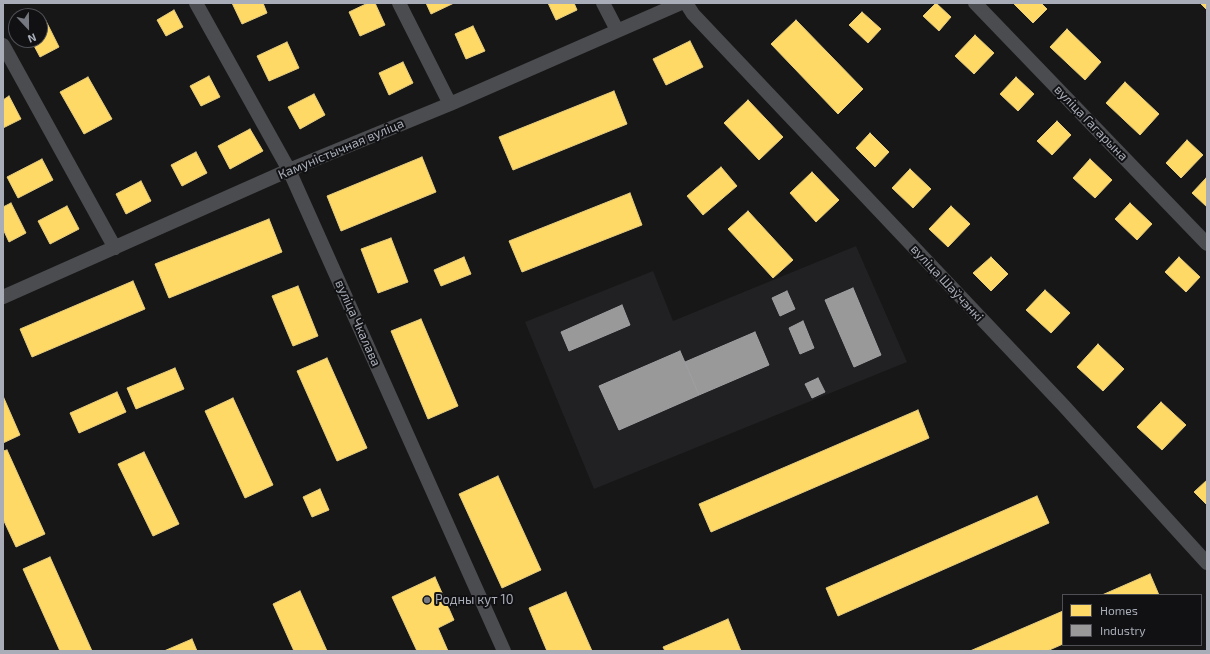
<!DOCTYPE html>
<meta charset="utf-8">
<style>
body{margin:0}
#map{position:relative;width:1210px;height:654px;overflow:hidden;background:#171717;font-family:"Exo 2",sans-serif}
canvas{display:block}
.frame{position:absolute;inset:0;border:4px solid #a8adb8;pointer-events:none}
.legend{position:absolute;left:1062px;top:594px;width:140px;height:52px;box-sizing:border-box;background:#111113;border:1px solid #4d4f55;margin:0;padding:5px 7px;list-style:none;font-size:12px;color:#a8adb8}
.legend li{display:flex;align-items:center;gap:8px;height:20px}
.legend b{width:20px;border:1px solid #4d4f55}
.north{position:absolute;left:8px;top:8px;width:40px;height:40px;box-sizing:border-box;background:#111113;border:1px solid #4d4f55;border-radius:50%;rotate:158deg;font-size:11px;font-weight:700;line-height:16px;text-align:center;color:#a8adb8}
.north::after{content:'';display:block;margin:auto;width:14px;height:18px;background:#757880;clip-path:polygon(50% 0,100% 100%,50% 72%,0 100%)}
</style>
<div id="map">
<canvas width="1210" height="654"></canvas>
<div class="frame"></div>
<ul class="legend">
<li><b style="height:11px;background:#ffd966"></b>Homes</li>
<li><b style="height:11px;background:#999"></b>Industry</li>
</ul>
<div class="north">N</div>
</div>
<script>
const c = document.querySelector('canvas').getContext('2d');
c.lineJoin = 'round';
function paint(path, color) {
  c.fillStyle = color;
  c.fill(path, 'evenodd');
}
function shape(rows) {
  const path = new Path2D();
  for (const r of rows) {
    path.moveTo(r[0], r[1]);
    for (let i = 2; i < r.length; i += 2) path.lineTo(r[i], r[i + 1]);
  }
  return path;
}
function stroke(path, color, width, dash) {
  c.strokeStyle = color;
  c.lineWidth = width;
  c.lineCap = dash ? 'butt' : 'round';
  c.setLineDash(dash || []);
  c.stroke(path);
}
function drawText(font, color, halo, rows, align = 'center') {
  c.font = font + ' "Exo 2",sans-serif';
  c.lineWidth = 4;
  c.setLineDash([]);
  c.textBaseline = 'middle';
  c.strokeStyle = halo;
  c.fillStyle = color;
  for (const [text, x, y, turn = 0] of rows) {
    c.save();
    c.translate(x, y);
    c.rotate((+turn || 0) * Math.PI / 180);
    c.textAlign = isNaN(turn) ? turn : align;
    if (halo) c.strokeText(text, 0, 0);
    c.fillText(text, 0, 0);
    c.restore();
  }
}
paint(shape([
 [856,246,907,362,594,489,525,322,653,271,673,321]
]), '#212123');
const homes = shape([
 [232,3,263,3,267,13,242,24,232,3],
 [368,3,375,3,385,25,360,36,349,12,368,3],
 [426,3,454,3,431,14,426,3],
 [548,3,574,3,577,10,556,20,548,3],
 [936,3,951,17,939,31,923,16,936,3],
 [1013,3,1041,3,1047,9,1033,23,1013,3],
 [1200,3,1207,3,1207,10,1200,3],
 [174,10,183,27,166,36,157,20,174,10],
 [862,12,881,29,868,43,849,25,862,12],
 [796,20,863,89,838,114,771,44,796,20],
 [46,21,59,47,40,57,31,40,40,40,40,24,46,21],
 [473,26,485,51,466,59,455,34,473,26],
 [1067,29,1101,62,1085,80,1050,47,1067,29],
 [975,35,994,53,974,74,955,56,975,35],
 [690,41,703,67,666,85,653,59,690,41],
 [287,42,299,68,269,81,257,56,287,42],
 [403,62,413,83,389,95,379,73,403,62],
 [209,76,220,97,201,106,190,86,209,76],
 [88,77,112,119,84,134,60,92,88,77],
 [1016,77,1034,94,1018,111,1000,94,1016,77],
 [1125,82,1159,114,1140,135,1106,103,1125,82],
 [614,91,627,124,513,170,499,137,614,91],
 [314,94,325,115,300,129,288,107,314,94],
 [9,96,21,119,3,128,3,100,9,96],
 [748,100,783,137,759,160,724,123,748,100],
 [1057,121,1071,135,1052,155,1037,141,1057,121],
 [250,129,263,151,230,169,218,146,250,129],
 [870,133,889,152,875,167,856,148,870,133],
 [1187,140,1203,155,1181,178,1166,163,1187,140],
 [196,152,207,173,182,186,171,165,196,152],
 [422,157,436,192,341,231,327,196,422,157],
 [42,159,53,180,18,198,7,177,42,159],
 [1090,159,1112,180,1095,198,1073,178,1090,159],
 [721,167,737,186,703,215,687,196,721,167],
 [910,169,931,189,913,208,892,188,910,169],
 [812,172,839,200,816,222,790,193,812,172],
 [1206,178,1207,178,1207,207,1192,193,1206,178],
 [141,181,151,201,126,214,116,194,141,181],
 [630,193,642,225,522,272,509,241,630,193],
 [11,203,26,233,9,242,3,229,3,207,11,203],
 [1130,203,1152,224,1137,240,1115,219,1130,203],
 [67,206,79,229,50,244,38,221,67,206],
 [951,206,970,224,948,247,929,229,951,206],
 [748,211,793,260,773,278,728,229,748,211],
 [269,219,282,252,169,298,155,264,269,219],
 [391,238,408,282,378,293,361,249,391,238],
 [464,257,471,274,441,286,434,270,464,257],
 [991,257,1008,274,991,291,973,273,991,257],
 [1179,257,1200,277,1186,292,1165,272,1179,257],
 [133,281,145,309,32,357,20,329,133,281],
 [298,286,318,336,293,346,272,296,298,286],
 [1045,290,1070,313,1051,333,1026,310,1045,290],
 [421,319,458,406,428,419,391,331,421,319],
 [1098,344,1124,369,1103,391,1077,367,1098,344],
 [327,358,367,448,337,461,297,371,327,358],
 [175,368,184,389,136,409,127,388,175,368],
 [117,392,126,412,79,433,70,413,117,392],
 [3,396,20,435,3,443,3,396],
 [233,398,273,485,245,498,205,411,233,398],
 [1161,402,1186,425,1162,450,1137,427,1161,402],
 [918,410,929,438,711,532,699,504,918,410],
 [7,450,45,534,16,547,3,519,3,451,7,450],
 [144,452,179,524,153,536,118,464,144,452],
 [498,476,541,570,502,588,459,494,498,476],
 [1207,480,1207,505,1194,492,1207,480],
 [320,489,329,510,312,517,303,497,320,489],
 [1037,496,1049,523,838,616,826,588,1037,496],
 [50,557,92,651,60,651,23,569,50,557],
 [1150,574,1159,595,1102,595,1150,574],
 [435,577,454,620,438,628,448,651,417,651,392,597,435,577],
 [300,591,327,651,294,651,273,604,300,591],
 [566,592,592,651,547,651,529,608,566,592],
 [1063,611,1063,644,1047,651,970,651,1063,611],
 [728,619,741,651,665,651,663,647,728,619],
 [192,639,197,651,164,651,192,639]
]);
paint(homes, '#ffd966');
stroke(homes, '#e5cc7f', 1);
const industry = shape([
 [853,288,881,355,854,367,825,300,853,288],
 [787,291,795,309,780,316,772,298,787,291],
 [622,305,630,325,569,351,561,332,622,305],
 [803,321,814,348,800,354,789,328,803,321],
 [755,332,769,365,699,395,685,362,755,332],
 [680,351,699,395,619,430,599,386,680,351],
 [818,378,825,392,812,398,805,384,818,378]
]);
paint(industry, '#999');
stroke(industry, '#9e9fa2', 1);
stroke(shape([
 [196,3,289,170,504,651],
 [399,3,450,104],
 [603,3,617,30],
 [686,3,693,14,1064,406,1207,563],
 [975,3,1207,244],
 [3,45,115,248],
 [3,297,289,170,450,104,681,3]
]), '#4b4c50', 14);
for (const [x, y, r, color] of [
 [427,600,4,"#757880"]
]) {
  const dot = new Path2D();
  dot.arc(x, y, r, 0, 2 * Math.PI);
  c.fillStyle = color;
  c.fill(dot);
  stroke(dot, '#111113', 1.5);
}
drawText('13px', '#a8adb8', '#111113', [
 ["вуліца Гагарына",1091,123,46],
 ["Камуністычная вуліца",341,149,-23],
 ["вуліца Шаўчэнкі",947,283,47],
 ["вуліца Чкалава",358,323,66]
]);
drawText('13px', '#a8adb8', '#111113', [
 ["Родны кут 10",435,600]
], 'left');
</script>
